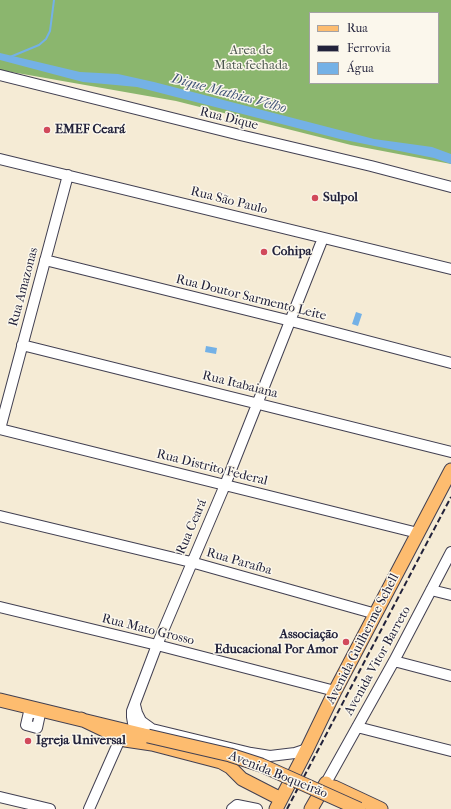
<!DOCTYPE html>
<meta charset="utf-8">
<style>
body{margin:0}
#map{position:relative;width:451px;height:809px;overflow:hidden;background:#f5ebd5;font-family:"IM FELL French Canon",serif}
canvas{display:block}
.legend{position:absolute;left:309px;top:12px;width:130px;height:72px;box-sizing:border-box;background:#fbf7ec;border:1px solid #a4a2a5;margin:0;padding:5px 7px;list-style:none;font-size:12px;color:#22223b}
.legend li{display:flex;align-items:center;gap:8px;height:20px}
.legend b{width:20px;border:1px solid #a4a2a5}
</style>
<div id="map">
<canvas width="451" height="809"></canvas>
<ul class="legend">
<li><b style="height:5px;background:#fdbc6f"></b>Rua</li>
<li><b style="height:5px;background:#22223b"></b>Ferrovia</li>
<li><b style="height:11px;background:#74b1e6"></b>Água</li>
</ul>
</div>
<script>
const c = document.querySelector('canvas').getContext('2d');
c.lineJoin = 'round';
function paint(path, color) {
  c.fillStyle = color;
  c.fill(path, 'evenodd');
}
function shape(rows) {
  const path = new Path2D();
  for (const r of rows) {
    path.moveTo(r[0], r[1]);
    for (let i = 2; i < r.length; i += 2) path.lineTo(r[i], r[i + 1]);
  }
  return path;
}
function stroke(path, color, width, dash) {
  c.strokeStyle = color;
  c.lineWidth = width;
  c.lineCap = dash ? 'butt' : 'round';
  c.setLineDash(dash || []);
  c.stroke(path);
}
function drawText(font, color, halo, rows, align = 'center') {
  c.font = font + ' "IM FELL French Canon",serif';
  c.lineWidth = 3;
  c.setLineDash([]);
  c.textBaseline = 'middle';
  c.strokeStyle = halo;
  c.fillStyle = color;
  for (const [text, x, y, turn = 0] of rows) {
    c.save();
    c.translate(x, y);
    c.rotate((+turn || 0) * Math.PI / 180);
    c.textAlign = isNaN(turn) ? turn : align;
    if (halo) c.strokeText(text, 0, 0);
    c.fillText(text, 0, 0);
    c.restore();
  }
}
paint(shape([
 [0,0,451,0,451,164,351,145,176,101,0,70],
 [310,13,438,13,438,83,310,83]
]), '#8bb66e');
paint(shape([
 [0,53,80,72,118,74,154,82,374,139,432,147,451,154,451,164,434,158,340,139,137,87,83,82,0,60],
 [356,312,362,314,358,326,352,324],
 [206,346,217,348,216,354,205,352]
]), '#74b1e6');
stroke(shape([
 [10,57,39,45,46,39,50,31,54,0]
]), '#74b1e6', 2);
const minor = shape([
 [0,75,240,135,371,166,451,187],
 [0,159,451,269],
 [45,260,291,321,451,363],
 [22,345,451,452],
 [0,429,418,533],
 [0,429,68,175],
 [0,516,191,562,376,614],
 [431,590,451,595],
 [0,607,157,645,335,691],
 [394,661,451,676],
 [135,705,137,713,141,721,152,729,251,753,270,756,295,753,307,749],
 [29,712,40,714,37,728,26,725,29,712],
 [357,727,451,751],
 [140,734,133,723,132,717,132,711,157,645,225,485,323,238],
 [327,781,394,661,451,552],
 [0,797,50,809],
 [89,809,120,739,126,735],
 [232,809,237,805,257,809]
]);
const major = shape([
 [0,700,148,736],
 [81,719,125,740,152,744,221,762,230,767,242,779,281,799],
 [325,785,334,787,381,809],
 [276,809,307,749,335,691,451,470],
 [311,809,326,783]
]);
stroke(minor, '#424052', 12);
stroke(major, '#424052', 15);
stroke(minor, '#fff', 10);
stroke(major, '#fdbc6f', 13);
stroke(shape([
 [287,809,451,497]
]), '#22223b', 2, [6, 3]);
const majorBridge = shape([
 [148,736,230,755,261,765,359,809]
]);
stroke(majorBridge, '#424052', 15, []);
stroke(majorBridge, '#fdbc6f', 13);
for (const [x, y, r, color] of [
 [47,130,4,"#d1495b"],
 [315,198,4,"#d1495b"],
 [264,252,4,"#d1495b"],
 [346,642,4,"#d1495b"],
 [28,741,4,"#d1495b"]
]) {
  const dot = new Path2D();
  dot.arc(x, y, r, 0, 2 * Math.PI);
  c.fillStyle = color;
  c.fill(dot);
  stroke(dot, '#fbf7ec', 1.5);
}
drawText('13px', '#4c584f', '#fbf7ec', [
 ["Area de",251,51],
 ["Mata fechada",251,66]
]);
drawText('13px', '#22223b', '#fbf7ec', [
 ["Rua Dique",229,119,14],
 ["Rua São Paulo",229,201,14],
 ["Rua Amazonas",24,287,-75],
 ["Rua Doutor Sarmento Leite",251,298,14],
 ["Rua Itabaiana",240,385,14],
 ["Rua Distrito Federal",212,468,14],
 ["Rua Ceará",192,527,-67],
 ["Rua Paraíba",239,562,16],
 ["Rua Mato Grosso",148,630,14],
 ["Avenida Guilherme Schell",363,639,-63],
 ["Avenida Vitor Barreto",378,661,-61],
 ["Avenida Boqueirão",278,775,22]
]);
drawText('bold 13px', '#22223b', '#fbf7ec', [
 ["EMEF Ceará",55,130],
 ["Sulpol",323,198],
 ["Cohipa",272,252],
 ["Associação",338,635,"right"],
 ["Educacional Por Amor",338,650,"right"],
 ["Igreja Universal",36,741]
], 'left');
drawText('italic 14px', '#3f5477', '#fbf7ec', [
 ["Dique Mathias Velho",229,94,15]
]);
</script>
